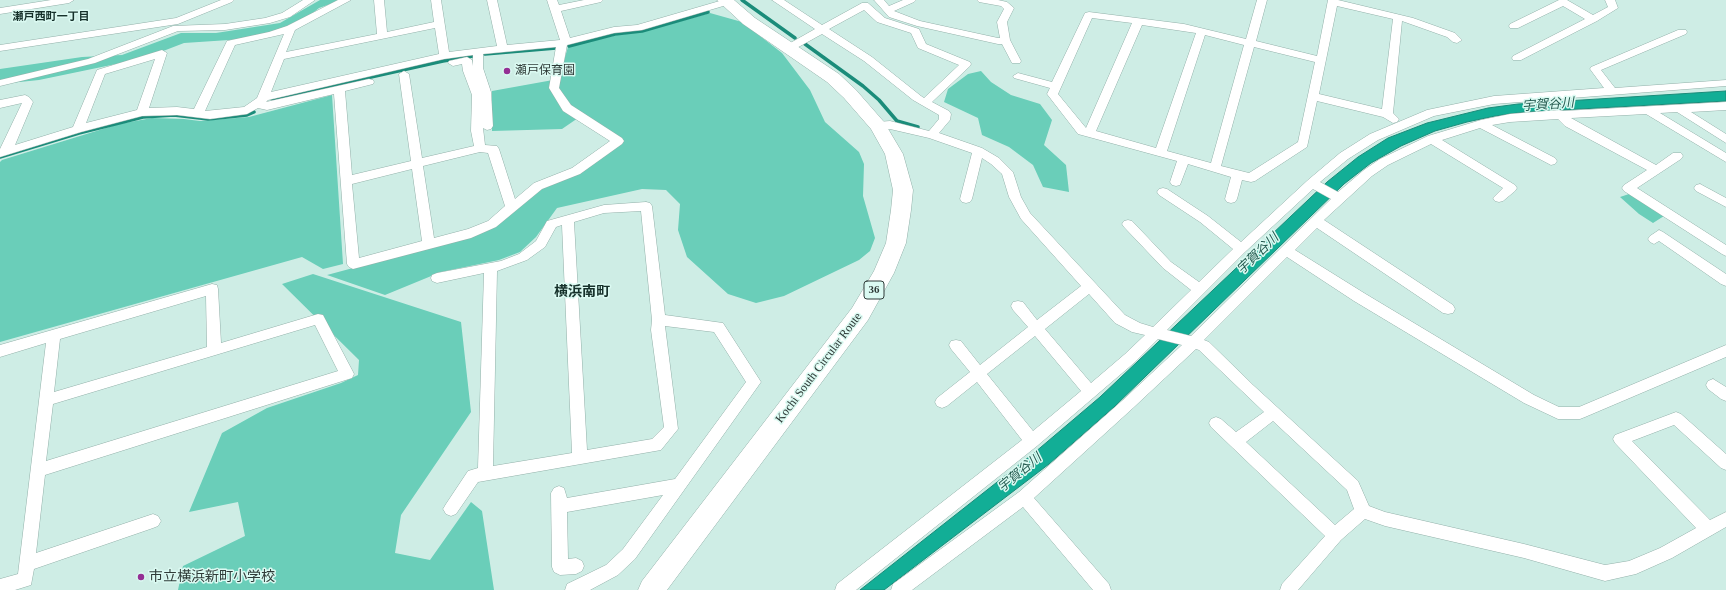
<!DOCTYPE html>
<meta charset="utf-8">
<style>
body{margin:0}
canvas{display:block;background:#ceede5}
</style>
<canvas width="1726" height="590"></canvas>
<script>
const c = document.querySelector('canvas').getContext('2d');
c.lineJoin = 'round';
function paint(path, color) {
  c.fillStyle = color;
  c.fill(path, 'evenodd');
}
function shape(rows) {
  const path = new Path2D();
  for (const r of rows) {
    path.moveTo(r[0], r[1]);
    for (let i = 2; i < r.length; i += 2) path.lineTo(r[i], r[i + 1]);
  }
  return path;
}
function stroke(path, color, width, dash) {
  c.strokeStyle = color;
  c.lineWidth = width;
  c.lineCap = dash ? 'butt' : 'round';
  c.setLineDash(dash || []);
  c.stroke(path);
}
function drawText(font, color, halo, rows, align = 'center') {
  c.font = font + ' "Times New Roman","Noto Sans JP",serif';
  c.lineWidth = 3;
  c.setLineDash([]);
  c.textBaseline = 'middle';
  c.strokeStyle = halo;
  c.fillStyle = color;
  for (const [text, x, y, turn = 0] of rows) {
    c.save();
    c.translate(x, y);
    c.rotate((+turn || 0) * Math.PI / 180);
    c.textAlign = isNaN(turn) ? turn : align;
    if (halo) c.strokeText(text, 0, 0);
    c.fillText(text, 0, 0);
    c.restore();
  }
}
paint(shape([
 [320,0,342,0,319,8,292,30,244,39,184,43,145,58,39,80,0,84,0,69,82,57,122,55,181,33,216,33,280,23],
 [710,13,742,22,782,53,810,90,825,122,859,152,864,164,863,196,875,238,870,251,859,260,784,296,756,303,728,294,687,257,678,230,680,204,666,190,642,189,557,208,536,237,520,252,499,260,441,272,385,295,327,275,472,236,540,187,622,141,568,107,556,87,568,47,617,35,642,32],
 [981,71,991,82,1011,95,1040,104,1052,120,1044,145,1066,165,1069,192,1043,187,1033,165,1009,147,982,135,978,118,944,102,948,89,968,74],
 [553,80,578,118,562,129,492,131,492,91],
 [332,95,343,264,323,269,302,257,0,342,0,162,2,160,119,124,152,118,184,119,200,121,249,117],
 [1629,194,1664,216,1653,223,1639,214,1620,197],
 [313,274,461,322,471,412,401,515,395,553,430,560,471,502,482,511,494,590,178,590,183,566,245,536,238,502,189,512,222,433,267,408,341,383,358,375,359,360,282,284]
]), '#6aceb9');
const water = shape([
 [1726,91,1726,101,1524,112,1495,116,1467,122,1435,131,1401,146,1371,163,1344,184,1114,407,1049,464,884,590,860,590,1034,453,1100,397,1327,182,1358,157,1388,138,1427,123,1488,108,1518,104,1726,91]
]);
paint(water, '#12ae96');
stroke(water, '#1b8c7a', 1);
stroke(shape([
 [742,0,795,38],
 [805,44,863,86,879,100,897,121,918,127],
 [569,46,615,34,642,31,708,12],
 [485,54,556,48],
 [272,99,443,61,473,56],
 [0,157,79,133,143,117,174,115,208,119,247,115,254,112]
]), '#1b8c7a', 3.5);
const minor = shape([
 [51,0,74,0,69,3,0,14,0,8,51,0],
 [221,0,234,0,232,2,178,24,0,51,0,45,176,18,221,0],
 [303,0,315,0,290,17,270,23,225,30,178,31,95,63,0,86,0,80,88,59,173,26,225,24,265,18,282,13,303,0],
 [338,0,351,0,295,30,286,52,377,34,374,0,384,0,387,32,434,22,431,0,441,0,449,52,497,46,487,0,497,0,507,45,560,40,547,0,557,0,559,5,584,0,603,0,601,2,561,11,570,38,614,27,637,25,723,0,731,0,732,2,730,4,642,30,614,33,567,45,559,88,571,105,622,138,624,141,622,144,580,174,542,189,496,227,471,238,353,269,349,267,347,264,334,94,267,110,258,108,247,114,210,119,177,115,142,116,81,132,0,157,0,149,22,103,0,108,0,100,25,95,29,97,33,102,15,145,73,127,97,70,162,50,167,53,149,108,177,107,194,109,227,41,269,32,287,26,338,0],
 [435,28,439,54,271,92,284,59,435,28],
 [284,34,257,98,244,107,205,111,235,45,284,34],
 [556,47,549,88,563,111,610,141,572,168,534,183,515,199,499,149,497,146,485,145,483,128,487,130,491,129,493,126,491,92,483,68,483,54,556,47],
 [473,55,473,66,472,60,467,57,449,61,448,63,453,66,462,64,463,71,472,95,471,131,474,146,422,158,409,74,404,71,399,74,411,161,352,175,345,91,373,84,374,82,373,80,369,79,266,102,268,100,444,59,473,55],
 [155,59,137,110,86,123,105,74,155,59],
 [480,152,488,153,505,206,488,221,468,229,434,238,423,166,480,152],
 [412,169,422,241,359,258,352,184,412,169],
 [772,0,784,0,822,25,862,3,868,3,885,18,919,29,926,44,970,62,971,64,970,66,932,102,949,111,951,114,950,120,939,133,982,148,999,158,1013,172,1021,197,1030,213,1125,315,1140,323,1153,327,1191,290,1163,268,1124,227,1122,224,1124,221,1128,220,1132,221,1171,262,1199,282,1233,249,1200,222,1159,195,1157,192,1159,189,1163,188,1167,189,1208,216,1241,242,1308,180,1340,153,1370,134,1427,110,1494,96,1604,88,1590,69,1591,67,1678,30,1686,30,1687,32,1686,34,1601,70,1615,88,1726,80,1726,86,1494,104,1434,116,1378,140,1348,159,1320,182,1338,192,1364,170,1380,159,1428,136,1481,120,1510,114,1559,110,1563,111,1726,102,1726,110,1691,112,1726,134,1726,143,1677,112,1660,113,1726,153,1726,162,1646,114,1571,118,1656,165,1673,153,1681,153,1683,156,1681,159,1637,188,1726,245,1726,256,1722,254,1624,191,1622,188,1624,185,1647,170,1565,126,1558,119,1510,122,1492,125,1555,158,1557,161,1555,164,1551,165,1480,128,1442,140,1515,185,1517,188,1515,191,1503,201,1499,202,1495,201,1493,198,1503,188,1431,144,1388,165,1372,176,1324,220,1453,305,1455,309,1453,313,1448,314,1443,313,1317,228,1295,250,1364,293,1534,395,1559,407,1579,407,1726,345,1726,357,1585,417,1580,419,1558,419,1524,403,1354,301,1287,257,1204,340,1209,342,1253,385,1358,481,1369,506,1385,512,1524,544,1605,565,1629,561,1660,548,1696,528,1615,443,1613,439,1615,435,1676,412,1681,414,1726,454,1726,470,1721,468,1674,425,1632,441,1710,520,1726,512,1726,527,1672,558,1636,574,1605,581,1524,558,1385,526,1365,519,1341,540,1298,590,1280,590,1282,584,1325,536,1211,427,1209,423,1211,419,1216,417,1221,419,1236,432,1264,412,1199,350,1196,349,1133,408,1034,498,1109,584,1111,590,1093,590,1023,507,912,590,891,590,893,584,1019,492,1123,400,1182,345,1158,339,1135,362,1037,446,856,590,835,590,837,584,1022,440,977,382,947,406,942,408,937,406,935,402,937,398,970,372,951,349,949,345,951,341,956,340,961,341,980,365,1028,327,1013,310,1011,306,1013,302,1018,301,1023,302,1037,320,1081,286,1021,219,1009,197,1002,174,991,164,982,158,972,199,970,202,966,203,962,202,960,199,972,153,929,138,890,129,878,130,874,129,872,126,874,123,878,122,890,121,929,131,939,119,939,115,913,100,864,61,822,34,793,50,785,50,784,48,785,46,815,29,772,0],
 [864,10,877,22,911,33,918,48,959,65,924,98,921,96,872,57,829,29,864,10],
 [1313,189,1331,199,1191,336,1167,330,1245,252,1313,189],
 [1089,294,1115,323,1132,332,1145,335,1125,354,1091,383,1045,329,1089,294],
 [1035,336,1081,391,1033,431,987,374,1035,336],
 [1273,421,1347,490,1354,509,1335,525,1246,442,1273,421],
 [874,0,884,0,889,6,903,0,916,0,914,2,894,11,920,21,998,38,1000,38,997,22,1004,9,1001,6,979,2,977,0,998,0,1007,2,1014,8,1007,22,1010,40,1021,61,1020,63,1012,63,1002,44,998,44,917,26,889,17,874,0],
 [1257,0,1267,0,1256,41,1317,56,1328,0,1338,0,1413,18,1455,33,1462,40,1457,43,1453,42,1447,37,1402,21,1393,113,1399,119,1397,122,1393,123,1383,117,1317,101,1307,147,1255,181,1251,182,1242,180,1237,199,1235,202,1231,203,1227,202,1225,199,1231,177,1188,164,1180,185,1176,186,1172,185,1170,182,1177,161,1078,134,1047,94,1050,88,1014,78,1013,76,1018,73,1052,82,1085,13,1089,12,1184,24,1246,39,1257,0],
 [1337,6,1393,19,1382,109,1319,94,1337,6],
 [1092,18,1132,23,1086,128,1058,94,1092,18],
 [1142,25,1196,33,1156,148,1096,131,1142,25],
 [1205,35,1244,45,1211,163,1167,151,1205,35],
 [1254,47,1315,62,1298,142,1249,173,1221,166,1254,47],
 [1559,0,1567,0,1593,15,1608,7,1605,0,1615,0,1618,8,1597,21,1521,60,1513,60,1512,58,1513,56,1585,19,1563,6,1518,28,1510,28,1509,26,1510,24,1559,0],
 [1700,184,1726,198,1726,207,1696,191,1694,188,1696,185,1700,184],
 [646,202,650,203,652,206,665,315,723,323,761,382,635,559,618,575,590,590,565,590,567,584,606,565,623,549,663,495,567,512,568,559,576,558,582,561,584,566,582,571,576,574,560,575,554,572,552,567,551,493,554,488,559,486,564,488,567,498,675,479,746,382,714,332,665,326,678,429,661,450,478,482,456,514,451,516,446,514,443,509,446,504,468,471,478,468,484,273,437,283,432,281,431,278,432,275,437,273,501,261,519,254,536,241,547,221,604,205,646,202],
 [641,211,652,320,651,330,664,427,652,439,587,450,574,222,604,213,641,211],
 [562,225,572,453,493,466,497,271,527,260,545,247,556,227,562,225],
 [1659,230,1663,232,1726,274,1726,286,1721,284,1659,241,1654,244,1650,242,1648,239,1650,236,1659,230],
 [212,284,217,285,218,289,221,343,318,314,323,315,352,370,354,374,352,378,45,475,36,553,153,514,158,516,161,521,158,526,153,528,34,569,31,585,15,590,0,590,0,579,18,574,46,343,0,357,0,345,212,284],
 [206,296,207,347,54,392,60,339,206,296],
 [315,325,338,371,46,461,53,404,315,325],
 [1713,379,1726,387,1726,401,1721,399,1708,389,1706,385,1708,381,1713,379]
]);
const primary = shape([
 [717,0,734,0,755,18,839,74,856,90,884,122,903,154,913,190,911,210,906,243,894,273,868,320,667,590,638,590,642,581,852,308,874,271,886,243,891,210,893,190,885,154,871,129,844,98,827,82,743,24,717,0]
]);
stroke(minor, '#92b0a9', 1);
stroke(primary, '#92b0a9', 1);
paint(minor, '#fff');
paint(primary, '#fff');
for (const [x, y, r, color] of [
 [507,71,4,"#942f94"],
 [141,577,4,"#942f94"]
]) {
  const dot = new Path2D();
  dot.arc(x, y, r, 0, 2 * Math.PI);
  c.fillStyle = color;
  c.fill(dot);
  stroke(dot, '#dbfaf2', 1.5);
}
drawText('bold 11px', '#16312b', '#dbfaf2', [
 ["瀬戸西町一丁目",51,17]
]);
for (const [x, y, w] of [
 [874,290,20]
]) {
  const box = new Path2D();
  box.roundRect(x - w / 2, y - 9, w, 18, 3);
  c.fillStyle = '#dbfaf2';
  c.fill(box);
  stroke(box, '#2f3b38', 1);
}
drawText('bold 11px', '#2f3b38', null, [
 ["36",874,290]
]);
drawText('12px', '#2f3b38', '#dbfaf2', [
 ["瀬戸保育園",515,71]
], 'left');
drawText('12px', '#2f3b38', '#dbfaf2', [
 ["Kochi South Circular Route",819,368,-53]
]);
drawText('italic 13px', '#245a4f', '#dbfaf2', [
 ["宇賀谷川",1548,105,-4],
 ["宇賀谷川",1258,254,-44],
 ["宇賀谷川",1020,473,-40]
]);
drawText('bold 14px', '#16312b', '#dbfaf2', [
 ["横浜南町",582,292]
]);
drawText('14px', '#2f3b38', '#dbfaf2', [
 ["市立横浜新町小学校",149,577]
], 'left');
</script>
